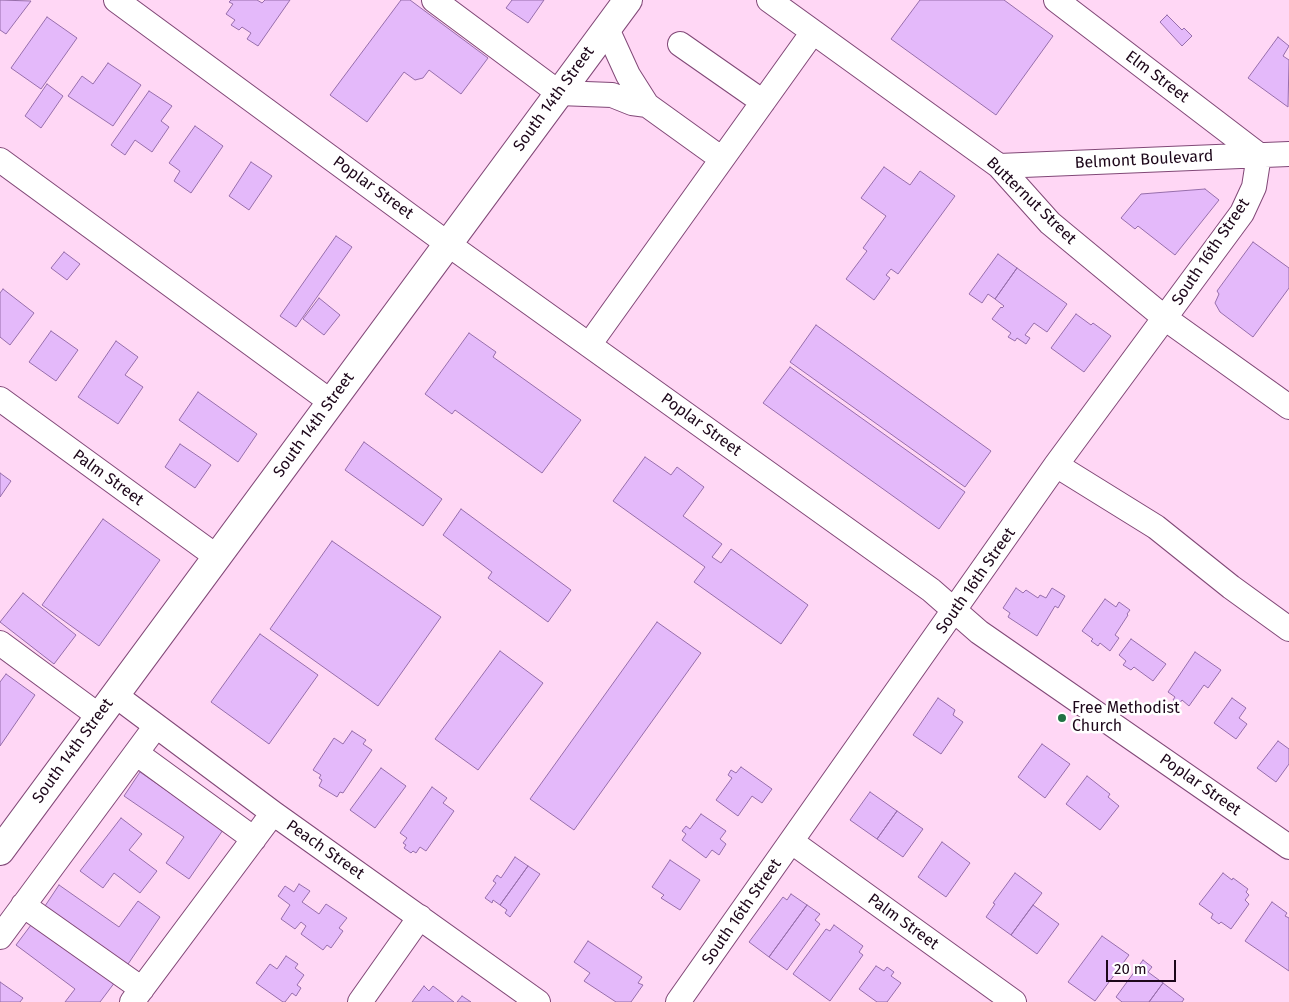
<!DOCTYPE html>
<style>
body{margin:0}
#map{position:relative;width:1289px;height:1002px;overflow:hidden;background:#ffd7f5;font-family:"Fira Sans",sans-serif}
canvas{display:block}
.scale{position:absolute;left:1106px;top:960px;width:70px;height:22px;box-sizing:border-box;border:2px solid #1d071a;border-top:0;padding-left:6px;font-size:15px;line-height:18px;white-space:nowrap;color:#1d071a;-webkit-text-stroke:4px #fff;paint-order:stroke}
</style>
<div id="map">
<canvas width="1289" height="1002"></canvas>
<div class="scale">20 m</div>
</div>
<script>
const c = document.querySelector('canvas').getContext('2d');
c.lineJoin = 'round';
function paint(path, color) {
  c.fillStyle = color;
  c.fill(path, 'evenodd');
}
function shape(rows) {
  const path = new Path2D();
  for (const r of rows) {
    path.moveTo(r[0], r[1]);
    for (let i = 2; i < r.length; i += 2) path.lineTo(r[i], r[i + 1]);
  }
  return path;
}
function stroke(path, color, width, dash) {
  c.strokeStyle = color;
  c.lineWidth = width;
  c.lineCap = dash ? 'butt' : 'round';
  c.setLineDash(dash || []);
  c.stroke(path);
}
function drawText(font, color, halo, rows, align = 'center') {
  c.font = font + ' "Fira Sans",sans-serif';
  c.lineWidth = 5;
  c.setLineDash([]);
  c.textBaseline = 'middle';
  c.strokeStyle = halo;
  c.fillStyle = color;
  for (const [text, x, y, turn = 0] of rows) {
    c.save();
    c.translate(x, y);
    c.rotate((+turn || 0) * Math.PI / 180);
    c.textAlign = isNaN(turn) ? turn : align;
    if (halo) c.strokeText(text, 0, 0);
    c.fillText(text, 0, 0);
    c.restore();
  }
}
const building = shape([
 [0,0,31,1,6,34,0,30,0,0],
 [231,0,257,0,262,3,265,0,290,0,258,46,247,39,251,33,242,27,239,30,231,25,235,20,226,14,233,4,229,2,231,0],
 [401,0,410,0,488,58,461,94,429,70,423,78,415,80,404,72,367,122,330,95,401,0],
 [512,0,544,0,528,23,506,8,512,0],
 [920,0,1004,0,1053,36,996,115,891,39,920,0],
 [1167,15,1182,30,1184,28,1192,36,1182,46,1160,22,1167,15],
 [47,17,77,38,41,89,11,68,47,17],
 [1278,37,1289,46,1283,56,1289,60,1288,107,1248,78,1278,37],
 [108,63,141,85,113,126,68,96,82,76,93,84,108,63],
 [47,84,63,96,41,128,25,116,47,84],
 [149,91,172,106,161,121,169,127,152,152,135,140,125,155,111,145,149,91],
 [195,126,223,146,191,193,174,181,180,171,169,163,195,126],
 [251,162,272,176,249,210,229,196,251,162],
 [884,167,910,185,920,171,955,196,898,274,891,269,886,275,890,278,874,300,846,279,867,251,863,248,886,216,861,198,884,167],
 [1205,189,1219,200,1175,255,1138,226,1135,229,1121,218,1141,194,1205,189],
 [336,236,352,247,296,327,280,316,336,236],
 [1253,242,1289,268,1289,288,1253,337,1220,312,1215,303,1219,294,1217,291,1253,242],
 [64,252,80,264,67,280,51,268,64,252],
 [998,254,1017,268,995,299,988,294,982,303,969,294,998,254],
 [1017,268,1067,304,1047,332,1034,323,1025,335,1030,338,1026,344,1017,338,1015,341,1008,337,1011,333,992,319,1001,307,1002,308,1004,306,995,299,1017,268],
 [3,289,34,313,10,345,0,337,0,293,3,289],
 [319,298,340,315,324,335,303,319,319,298],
 [1076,314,1091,325,1093,323,1111,336,1084,372,1051,348,1076,314],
 [816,325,991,451,965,487,790,362,816,325],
 [51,331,78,350,56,381,29,362,51,331],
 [469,333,496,352,493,357,581,420,542,473,455,410,452,414,425,394,469,333],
 [116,341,138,357,125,375,143,387,118,424,78,397,116,341],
 [790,367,965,492,939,529,763,403,790,367],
 [198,392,257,434,238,462,179,420,198,392],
 [364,442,442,499,423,526,345,470,364,442],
 [180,444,211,465,195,488,165,467,180,444],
 [645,457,671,475,677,467,704,487,683,516,722,544,712,557,721,563,731,549,808,605,781,644,694,582,705,567,613,501,645,457],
 [0,473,11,481,0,497,0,473],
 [461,509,571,590,548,622,488,578,492,572,443,535,461,509],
 [103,519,160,560,99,646,42,605,103,519],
 [332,541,441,617,378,706,270,629,332,541],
 [1016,588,1023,593,1026,590,1038,598,1040,595,1046,598,1052,588,1065,596,1058,608,1055,606,1037,636,1008,617,1010,613,1003,608,1016,588],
 [23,593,76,635,54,664,0,622,23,593],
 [1105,599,1116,607,1119,602,1130,610,1127,614,1128,615,1115,635,1119,638,1110,651,1100,643,1098,646,1091,641,1093,639,1082,631,1105,599],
 [657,622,701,653,574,830,530,799,657,622],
 [260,634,318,675,269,744,211,702,260,634],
 [1131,639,1166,664,1153,681,1134,667,1131,670,1123,665,1126,661,1119,655,1131,639],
 [500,651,543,683,478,770,435,739,500,651],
 [1195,652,1221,670,1208,688,1204,685,1189,706,1182,700,1179,704,1173,700,1175,697,1168,692,1195,652],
 [6,674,35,695,0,746,0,682,6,674],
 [938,698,955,710,953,715,963,722,941,754,913,735,938,698],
 [1232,698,1246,708,1239,718,1247,724,1236,739,1214,723,1232,698],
 [352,731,366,740,363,744,372,750,343,793,340,792,337,797,319,786,322,780,319,778,321,775,313,770,334,738,343,744,352,731],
 [1278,741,1289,749,1289,764,1276,782,1257,768,1278,741],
 [1042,744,1070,764,1045,798,1018,777,1042,744],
 [741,767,772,789,762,803,752,796,738,816,716,800,732,778,728,775,731,770,736,773,741,767],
 [381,768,406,786,375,828,350,810,381,768],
 [140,772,223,830,189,879,166,863,184,837,124,796,140,772],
 [1087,776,1110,794,1108,797,1119,806,1100,830,1066,804,1087,776],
 [432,787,447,798,443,803,454,811,426,851,420,847,416,853,413,851,411,853,404,848,406,845,403,843,407,838,400,833,432,787],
 [870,792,897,811,877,839,850,820,870,792],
 [897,811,923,829,903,857,877,839,897,811],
 [701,814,726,831,720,839,726,844,719,855,712,850,706,858,682,840,686,834,682,831,686,826,690,829,701,814],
 [121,818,142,834,129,850,157,871,140,893,114,873,103,888,80,871,121,818],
 [942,842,970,863,946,897,918,877,942,842],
 [515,857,528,866,500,905,493,900,492,903,485,898,496,883,493,881,497,875,501,878,515,857],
 [670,860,700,880,680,910,661,898,664,895,652,887,670,860],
 [528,866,540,874,510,917,505,913,507,910,500,905,528,866],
 [1015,873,1042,893,1011,935,986,917,995,904,993,903,1015,873],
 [1223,873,1232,880,1233,878,1248,889,1246,892,1249,895,1245,900,1249,904,1231,929,1221,922,1219,924,1211,918,1213,914,1199,904,1223,873],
 [299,884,310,891,302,902,319,914,326,904,347,918,339,928,343,931,331,948,327,945,323,950,301,934,306,926,301,922,295,929,281,919,290,905,278,896,285,886,294,892,299,884],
 [59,885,119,927,138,901,160,917,126,967,43,909,59,885],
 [791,894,807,905,769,957,749,942,783,897,787,900,791,894],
 [1272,902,1287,913,1285,916,1289,918,1289,971,1245,941,1272,902],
 [807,905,820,914,815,920,820,924,787,970,769,957,807,905],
 [1033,905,1059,924,1037,954,1011,935,1033,905],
 [34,921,115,982,100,1002,65,1002,75,989,16,945,34,921],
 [834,925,863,946,859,952,863,955,830,1001,793,974,826,929,830,931,834,925],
 [1102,936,1129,955,1095,1001,1068,982,1102,936],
 [588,941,642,977,638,983,643,985,631,1002,616,1002,584,981,590,973,574,962,588,941],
 [286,956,298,964,295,968,304,975,297,985,301,988,296,996,292,993,285,1002,283,1002,256,983,270,964,277,969,286,956],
 [1143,960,1152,967,1148,972,1163,983,1149,1002,1122,1002,1116,997,1143,960],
 [876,966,884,971,887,967,894,972,891,976,901,983,887,1002,877,1002,859,989,876,966],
 [0,982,23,998,20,1002,0,1002,0,982],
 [1163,983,1184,999,1182,1002,1149,1002,1163,983],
 [424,986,429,991,433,986,454,1002,412,1002,424,986],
 [462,996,471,1002,457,1002,462,996]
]);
paint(building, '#e4b9fa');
stroke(building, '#976eab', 1);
const minor = shape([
 [116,0,448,244,931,590,979,632,1289,847],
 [434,0,559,93,612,95,632,103,647,105,628,75,607,29],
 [769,0,999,166,1050,223,1166,319,1289,407],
 [680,44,763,102],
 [647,105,722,159],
 [0,160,331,402],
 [999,166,1289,154],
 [589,345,813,32],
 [0,399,217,557],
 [1056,465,1156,527,1231,587,1289,629],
 [0,643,99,716],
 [115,695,273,813,538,1002],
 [136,753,254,839],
 [792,842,1014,1002],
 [23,905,142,989],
 [0,937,156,726],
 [132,1002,273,813],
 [360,1002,420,917],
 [678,1002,1056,465,1242,213,1254,187,1259,155,1056,0]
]);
const major = shape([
 [0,851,628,0]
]);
stroke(minor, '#814877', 26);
stroke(major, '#814877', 30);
stroke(minor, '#fff', 24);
stroke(major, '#fff', 28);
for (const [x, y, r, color] of [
 [1062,718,5,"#207244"]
]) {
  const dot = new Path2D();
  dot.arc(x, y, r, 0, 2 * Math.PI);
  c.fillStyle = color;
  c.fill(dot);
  stroke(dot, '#fff', 2);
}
drawText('16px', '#1d071a', '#fff', [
 ["Elm Street",1157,77,37],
 ["South 14th Street",554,99,-54],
 ["Belmont Boulevard",1144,160,-3],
 ["Poplar Street",373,188,36],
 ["Butternut Street",1031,201,44],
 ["South 16th Street",1211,252,-56],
 ["South 14th Street",314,425,-54],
 ["Poplar Street",701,425,36],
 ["Palm Street",108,478,36],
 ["South 16th Street",976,581,-55],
 ["South 14th Street",73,751,-54],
 ["Poplar Street",1200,785,35],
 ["Peach Street",325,850,35],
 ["South 16th Street",742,912,-55],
 ["Palm Street",903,922,36]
]);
drawText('16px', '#1d071a', '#fff', [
 ["Free Methodist",1072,709],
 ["Church",1072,727]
], 'left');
</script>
